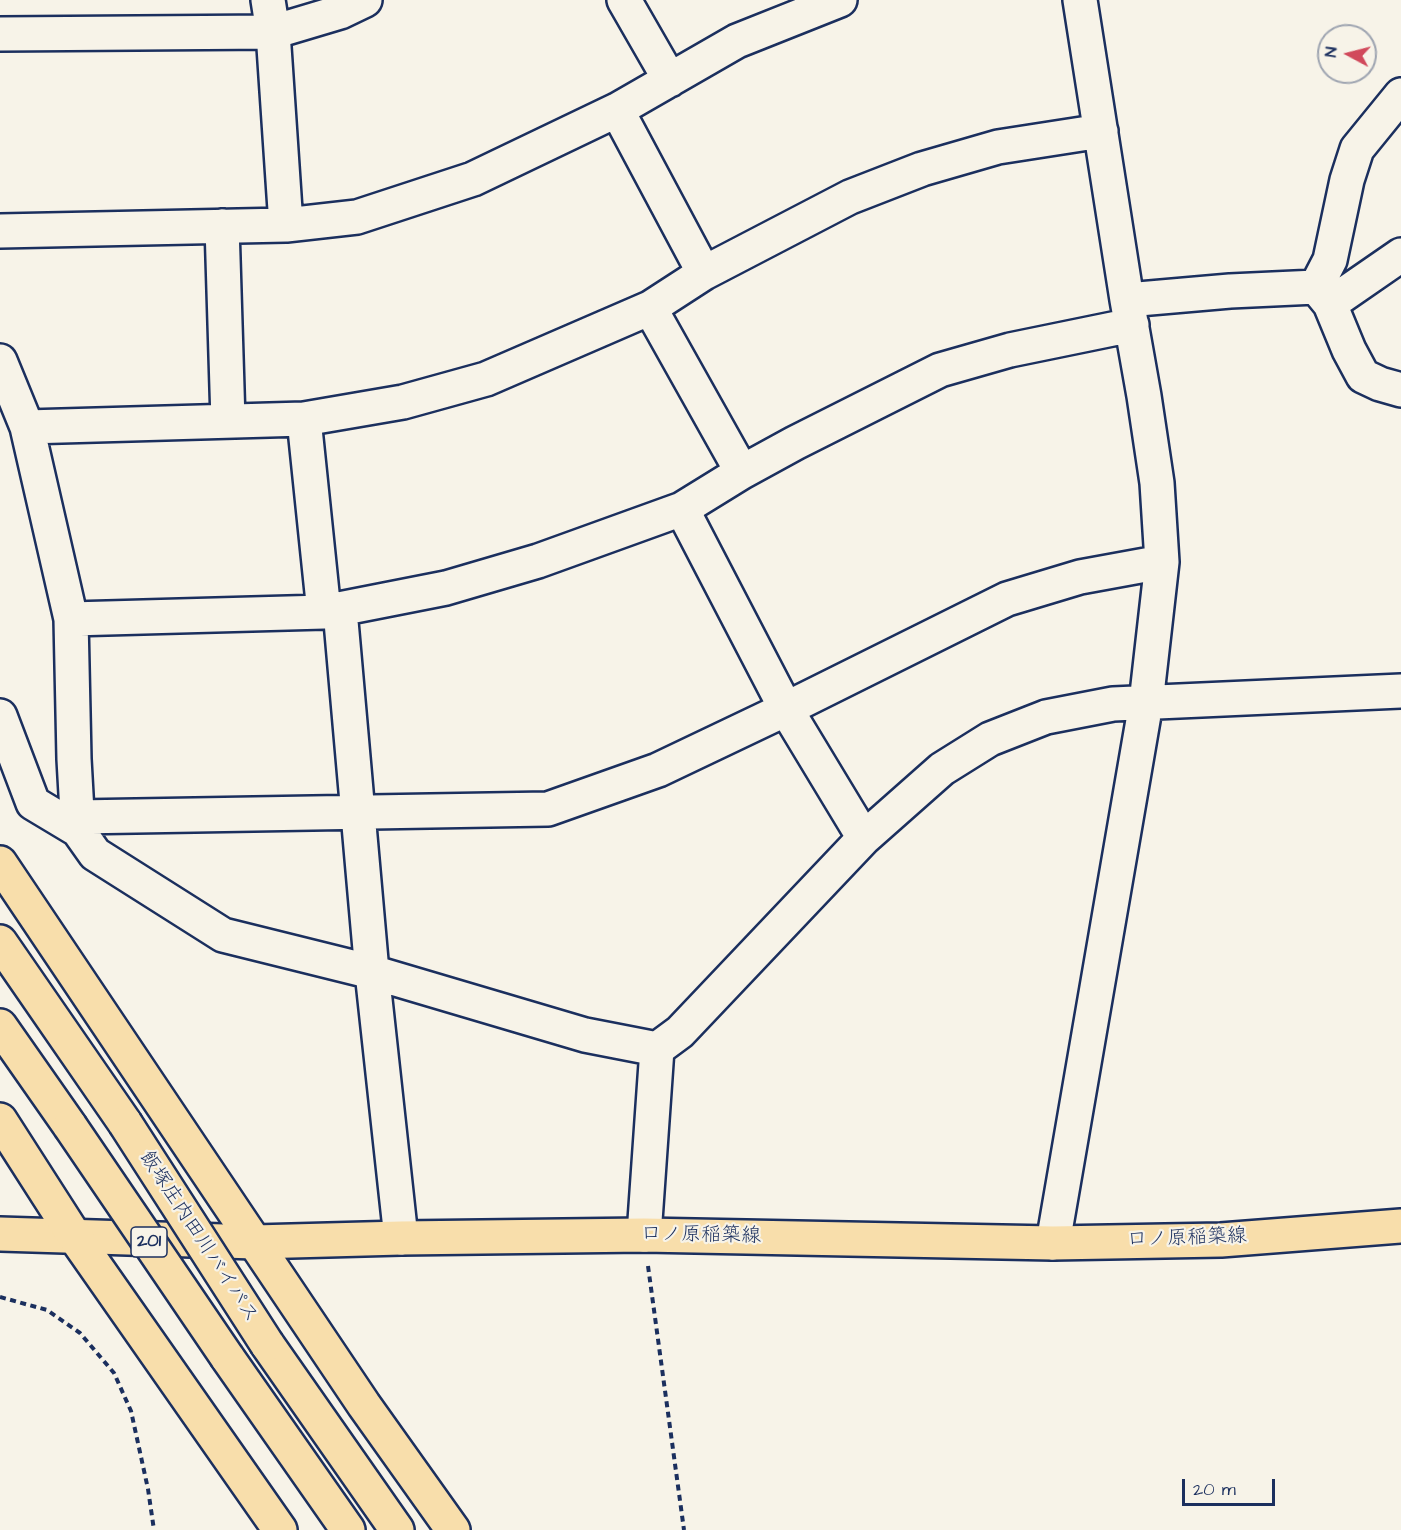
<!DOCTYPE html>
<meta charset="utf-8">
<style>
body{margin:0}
#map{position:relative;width:1401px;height:1530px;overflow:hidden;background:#f7f3e8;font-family:"Architects Daughter",sans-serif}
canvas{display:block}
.north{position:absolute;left:1317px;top:24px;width:60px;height:60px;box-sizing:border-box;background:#f7f3e8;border:2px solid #9fa5b1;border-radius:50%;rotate:277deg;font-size:16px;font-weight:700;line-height:24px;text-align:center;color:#1b2f5e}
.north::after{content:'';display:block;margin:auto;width:21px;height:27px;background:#d1495b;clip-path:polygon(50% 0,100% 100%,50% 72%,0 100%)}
.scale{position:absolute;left:1182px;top:1479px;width:93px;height:27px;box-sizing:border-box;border:3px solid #1b2f5e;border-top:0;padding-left:8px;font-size:18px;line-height:21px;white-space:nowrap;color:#1b2f5e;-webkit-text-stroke:4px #f7f3e8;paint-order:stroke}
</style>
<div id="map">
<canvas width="1401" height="1530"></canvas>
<div class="north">N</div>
<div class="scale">20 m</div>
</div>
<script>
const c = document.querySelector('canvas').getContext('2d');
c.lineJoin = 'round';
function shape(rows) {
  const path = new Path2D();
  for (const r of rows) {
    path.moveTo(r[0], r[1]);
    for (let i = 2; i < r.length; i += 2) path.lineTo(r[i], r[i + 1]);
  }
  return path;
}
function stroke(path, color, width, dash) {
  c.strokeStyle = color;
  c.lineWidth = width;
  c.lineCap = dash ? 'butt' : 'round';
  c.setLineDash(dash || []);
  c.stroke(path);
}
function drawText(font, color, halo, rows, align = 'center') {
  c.font = font + ' "Architects Daughter","Klee One",sans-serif';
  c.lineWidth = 4.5;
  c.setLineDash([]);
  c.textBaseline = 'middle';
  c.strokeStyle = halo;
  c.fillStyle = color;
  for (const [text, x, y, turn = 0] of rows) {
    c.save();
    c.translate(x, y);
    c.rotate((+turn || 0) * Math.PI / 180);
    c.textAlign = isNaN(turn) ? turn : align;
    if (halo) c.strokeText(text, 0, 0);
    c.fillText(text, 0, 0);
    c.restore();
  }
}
const minor = shape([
 [268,0,273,32,286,225],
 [624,0,670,80],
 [0,34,273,32,340,12,365,0],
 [617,110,704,273],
 [222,226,228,421],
 [0,231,286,225,357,217,473,179,617,110,737,41,840,0],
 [1316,287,1330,260,1347,180,1357,149,1401,95],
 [1316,287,1330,304,1401,255],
 [1127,300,1230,291,1316,287],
 [1330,304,1349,350,1363,376,1380,384,1401,390],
 [650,308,742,472],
 [0,361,27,427,71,619,74,759,78,830],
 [304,419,324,612],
 [27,427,304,419,403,402,486,379,650,308,704,273,850,197,922,169,998,147,1101,131],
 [682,509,786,709,864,838],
 [340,610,372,972,401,1238],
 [71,619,324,612,446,588,538,561,682,509,742,472,795,443,940,370,1010,350,1132,325],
 [0,716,33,803,78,830,95,854,223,935,372,972,585,1035,657,1049,680,1032,864,838,942,769,990,739,1046,717,1113,704,1401,691],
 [77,817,548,809,658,770,786,709,1007,599,1080,577,1162,562],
 [644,1235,657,1049],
 [1053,1243,1146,703,1162,562,1157,483,1144,396,1127,300,1080,0]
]);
const major = shape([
 [0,1234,255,1242,401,1238,644,1235,1053,1243,1221,1240,1401,1226]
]);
const highway = shape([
 [0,863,364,1405,453,1530],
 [0,942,125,1123],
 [0,1026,70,1126],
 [0,1120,75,1237,280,1530],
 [267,1344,397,1530],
 [227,1357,348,1530]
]);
stroke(minor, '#1b2f5e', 38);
stroke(major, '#1b2f5e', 38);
stroke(highway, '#1b2f5e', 38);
stroke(shape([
 [648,1266,684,1530],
 [0,1297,47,1310,80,1333,114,1373,131,1411,148,1489,154,1530]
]), '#1b2f5e', 4, [6, 4.5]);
stroke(minor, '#f7f3e8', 33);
stroke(major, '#f8deab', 33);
stroke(highway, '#f8deab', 33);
const highwayBridge = shape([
 [125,1123,267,1344],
 [70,1126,227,1357]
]);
stroke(highwayBridge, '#1b2f5e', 38, []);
stroke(highwayBridge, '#f8deab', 33);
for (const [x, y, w] of [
 [149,1242,36]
]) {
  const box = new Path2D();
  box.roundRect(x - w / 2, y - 15, w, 30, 4.5);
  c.fillStyle = '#f7f3e8';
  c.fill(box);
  stroke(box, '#1b2f5e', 1.5);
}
drawText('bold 18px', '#1b2f5e', null, [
 ["201",149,1242]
]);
drawText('20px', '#1b2f5e', '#f7f3e8', [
 ["口ノ原稲築線",701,1236,1],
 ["飯塚庄内田川バイパス",198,1237,57],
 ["口ノ原稲築線",1187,1239,-2]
]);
</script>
